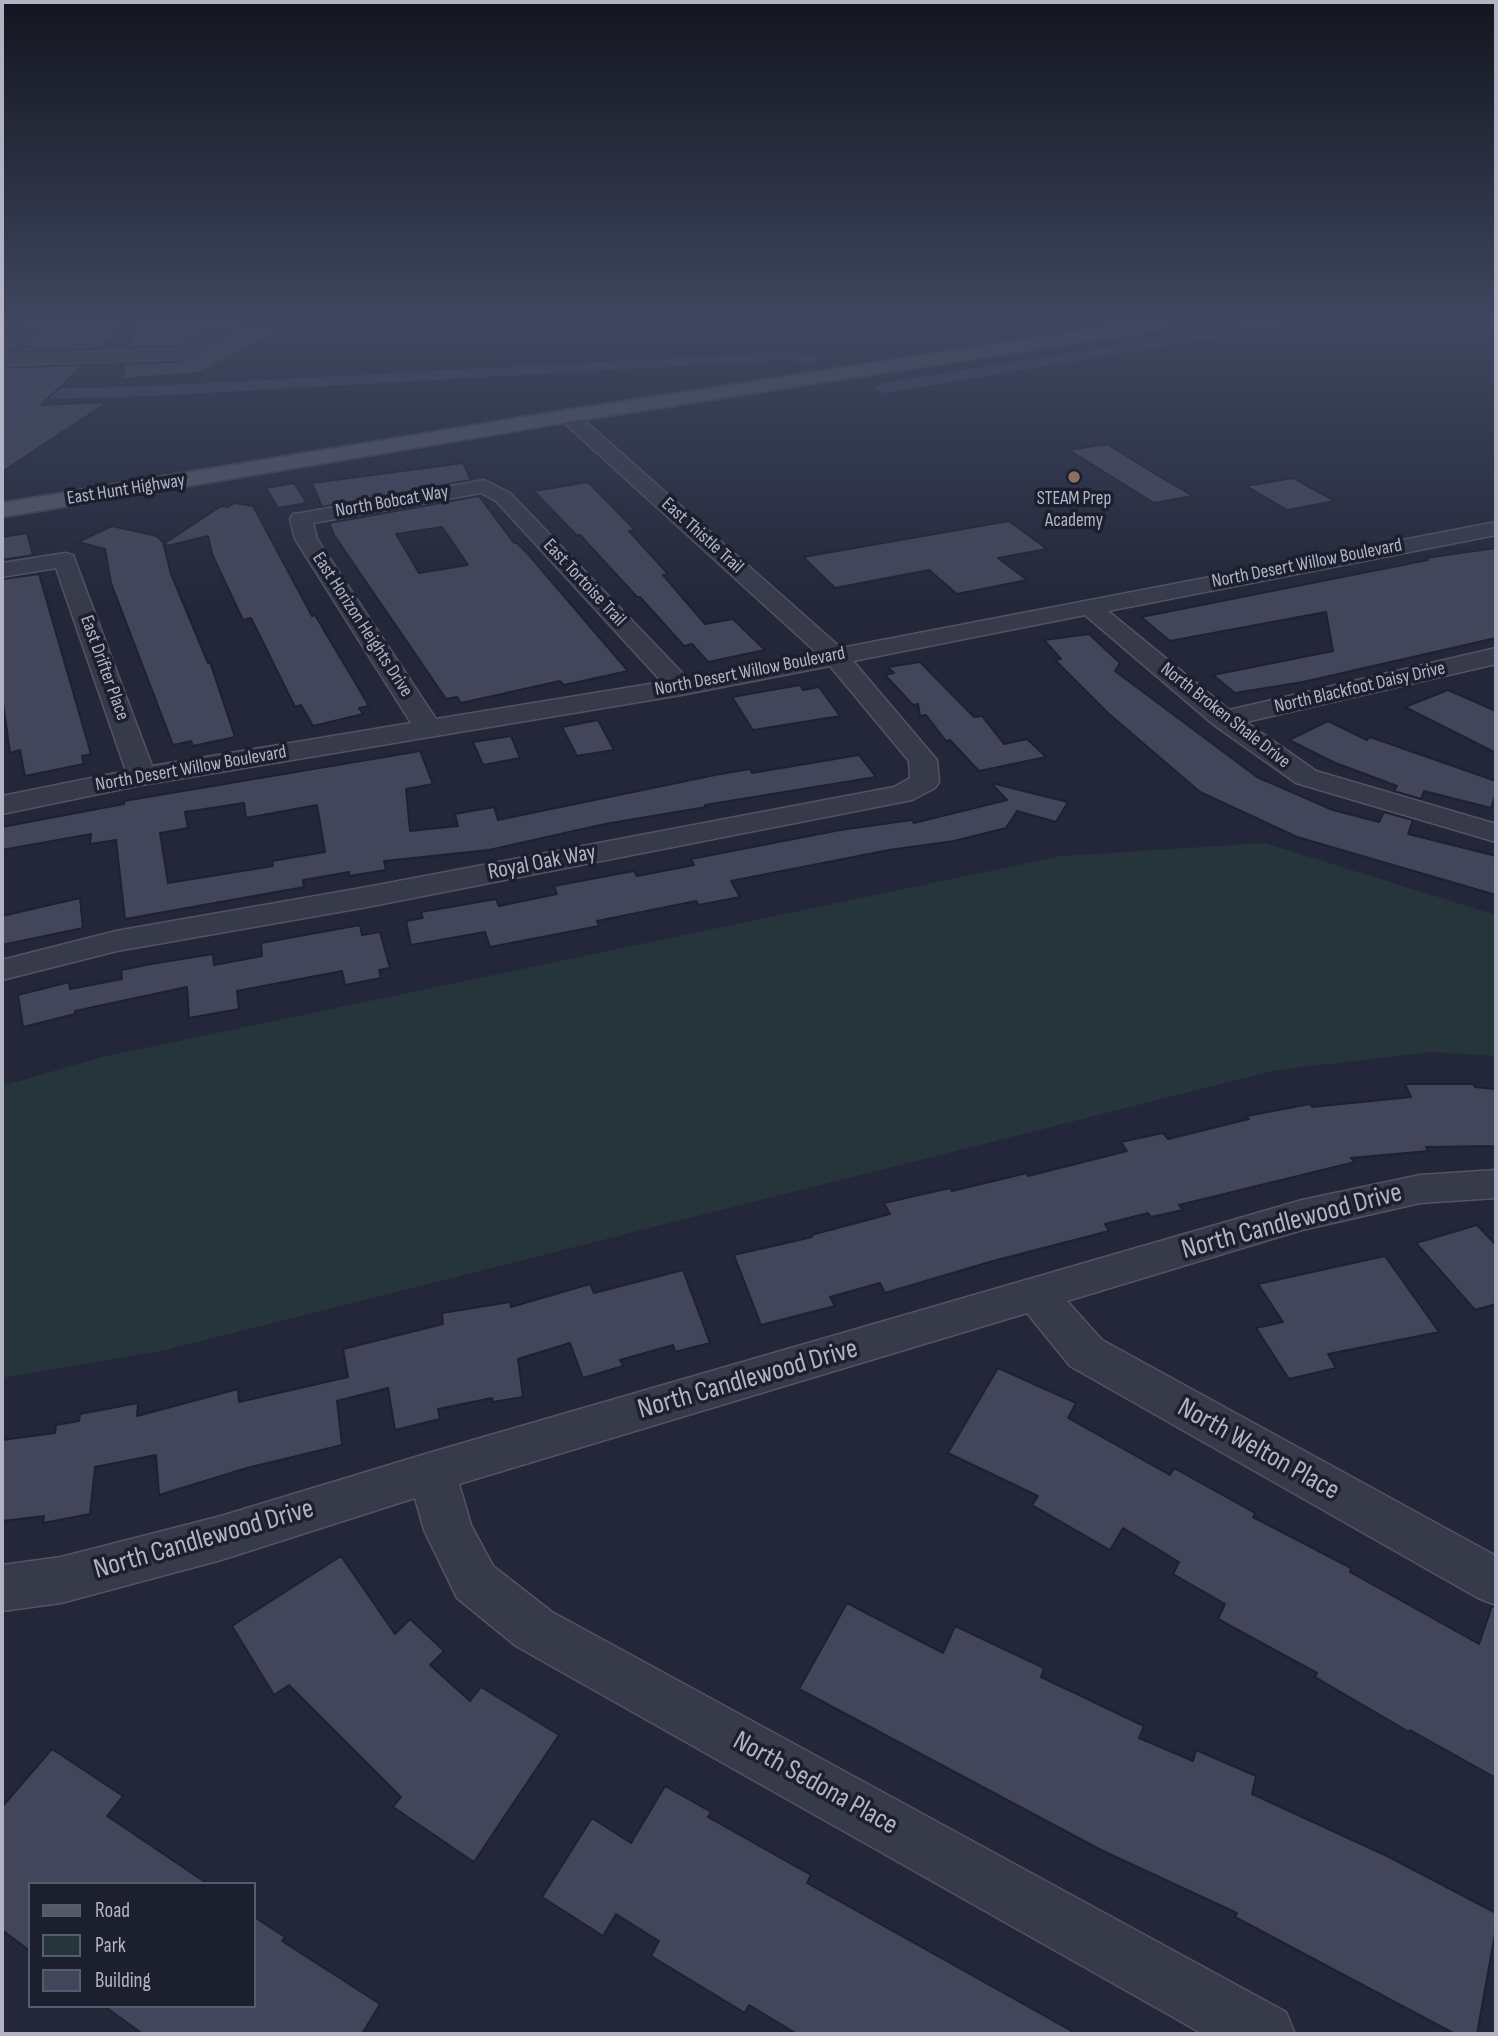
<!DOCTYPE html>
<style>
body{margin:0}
#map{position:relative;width:1498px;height:2036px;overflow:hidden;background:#232739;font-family:"Sofia Sans Condensed",sans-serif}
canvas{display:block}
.frame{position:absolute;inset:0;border:4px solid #b2b4c5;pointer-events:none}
.legend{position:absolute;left:28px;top:1882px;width:228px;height:126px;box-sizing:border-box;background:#1c1f2e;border:2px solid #585b6a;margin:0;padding:9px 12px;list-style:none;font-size:21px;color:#b2b4c5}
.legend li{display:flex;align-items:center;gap:14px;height:35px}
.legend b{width:35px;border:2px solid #585b6a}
</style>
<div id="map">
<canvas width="1498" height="2036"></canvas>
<div class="frame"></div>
<ul class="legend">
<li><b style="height:9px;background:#555869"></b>Road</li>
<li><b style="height:19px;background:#26343b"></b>Park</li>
<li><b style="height:19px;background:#43465a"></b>Building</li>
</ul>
</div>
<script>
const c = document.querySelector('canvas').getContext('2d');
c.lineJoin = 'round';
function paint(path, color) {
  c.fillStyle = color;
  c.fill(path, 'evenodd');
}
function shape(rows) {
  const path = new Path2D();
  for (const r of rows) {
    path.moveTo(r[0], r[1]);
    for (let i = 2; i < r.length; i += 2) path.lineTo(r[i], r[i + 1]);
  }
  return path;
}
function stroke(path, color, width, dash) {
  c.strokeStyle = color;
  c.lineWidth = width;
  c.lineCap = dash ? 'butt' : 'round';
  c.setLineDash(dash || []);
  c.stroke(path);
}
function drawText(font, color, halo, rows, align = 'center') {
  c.font = font + ' "Sofia Sans Condensed",sans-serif';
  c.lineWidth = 7;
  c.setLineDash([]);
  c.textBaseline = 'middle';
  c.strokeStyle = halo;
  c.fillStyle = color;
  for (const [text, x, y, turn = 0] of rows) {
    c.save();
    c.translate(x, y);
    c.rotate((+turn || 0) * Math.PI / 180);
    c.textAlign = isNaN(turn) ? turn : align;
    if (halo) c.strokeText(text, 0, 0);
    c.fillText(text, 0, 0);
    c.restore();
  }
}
paint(shape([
 [1265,843,1496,915,1496,1056,1433,1052,1277,1070,166,1350,2,1378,2,1086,102,1057,1061,856]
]), '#26343b');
paint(shape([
 [1253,324,1284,324,1277,328,883,393,875,388,883,383,1253,324],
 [785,352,815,355,822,359,815,363,785,360,153,396,2,400,2,390,153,386,785,352]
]), '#394061');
const building = shape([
 [55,324,128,324,101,349,19,352,30,346,20,346,55,324],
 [133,324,197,324,214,325,178,346,128,348,133,324],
 [240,326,284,329,199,373,122,379,125,364,184,361,240,326],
 [84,365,41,405,108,402,2,472,2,368,84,365],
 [1107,444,1162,478,1193,496,1154,503,1069,450,1107,444],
 [463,463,471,480,322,507,312,483,463,463],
 [1293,478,1335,501,1287,510,1246,486,1293,478],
 [588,482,635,530,629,531,668,574,663,575,705,624,733,619,765,650,708,662,692,644,684,646,640,597,637,597,580,535,577,536,534,491,588,482],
 [294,483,307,503,278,508,266,488,294,483],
 [479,496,514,543,517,543,528,554,628,671,564,685,560,681,461,703,457,697,446,699,334,535,329,523,479,496],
 [442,527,468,565,419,573,396,534,442,527],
 [234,503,253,506,312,616,315,615,369,706,359,708,363,714,313,726,301,705,295,707,251,618,243,620,212,554,208,536,167,546,165,543,221,506,228,507,234,503],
 [1009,521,1047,549,998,558,1027,580,957,594,929,570,835,588,803,557,1009,521],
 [112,526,157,536,163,542,171,574,208,663,210,662,235,737,193,746,191,741,173,745,111,583,105,549,78,542,112,526],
 [27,533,33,555,2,560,2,537,27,533],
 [1496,548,1496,638,1303,682,1235,693,1213,675,1333,651,1326,612,1170,641,1141,617,1428,560,1425,558,1496,548],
 [39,574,91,754,82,756,84,764,25,776,20,750,10,753,2,696,2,579,39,574],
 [1089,634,1120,663,1115,671,1257,777,1333,810,1379,822,1384,812,1413,820,1408,834,1496,856,1496,895,1297,837,1200,792,1109,714,1055,660,1061,659,1044,640,1089,634],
 [920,662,974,717,982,716,1004,744,1027,739,1046,757,979,771,950,740,946,741,926,715,920,716,918,704,913,705,885,675,894,673,888,667,920,662],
 [800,685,803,690,819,687,840,716,753,730,732,697,800,685],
 [1448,690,1496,711,1496,753,1405,707,1448,690],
 [598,720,614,750,577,756,562,727,598,720],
 [1328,721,1367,740,1370,737,1496,781,1496,793,1491,808,1424,791,1421,799,1394,791,1397,786,1333,762,1289,740,1328,721],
 [511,736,520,758,483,765,473,742,511,736],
 [420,751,433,784,406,789,410,831,458,826,455,814,494,807,498,820,715,775,750,769,752,773,859,755,876,777,705,805,706,807,605,824,489,850,384,861,386,870,349,876,349,872,303,880,304,887,125,919,116,840,90,844,91,834,2,850,2,827,124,804,124,801,420,751],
 [244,803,246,818,317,805,325,852,272,861,273,866,168,883,160,833,188,828,185,812,244,803],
 [991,783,1068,802,1056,822,1017,811,1006,828,954,841,889,850,731,881,740,897,699,905,696,901,597,921,599,926,490,947,485,932,411,945,406,921,423,918,421,912,496,899,499,906,557,894,554,886,634,871,637,876,694,865,691,859,840,830,912,820,914,823,1007,800,991,783],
 [80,898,83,928,2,945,2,916,80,898],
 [360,925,362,935,380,932,390,968,379,970,381,978,345,985,342,971,237,991,239,1009,189,1018,187,987,75,1011,75,1014,23,1027,18,995,69,982,70,989,122,979,121,970,151,964,213,954,214,965,262,956,261,943,360,925],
 [1405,1084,1473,1084,1475,1087,1496,1089,1496,1146,1426,1147,1428,1151,1351,1158,1355,1162,1179,1205,1183,1210,1151,1217,1148,1213,1105,1224,1109,1231,993,1261,885,1293,880,1283,830,1297,835,1306,761,1325,734,1255,812,1237,811,1235,890,1214,884,1203,950,1188,952,1191,1027,1173,1028,1176,1127,1151,1121,1142,1163,1133,1168,1139,1249,1119,1247,1116,1310,1104,1312,1107,1411,1097,1405,1084],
 [1477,1225,1496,1245,1496,1304,1475,1310,1416,1243,1477,1225],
 [1385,1256,1439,1332,1328,1354,1336,1368,1289,1379,1256,1328,1283,1322,1258,1284,1385,1256],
 [683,1270,710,1343,675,1352,673,1345,620,1360,623,1366,583,1378,570,1343,518,1359,523,1397,493,1402,492,1398,438,1409,440,1419,395,1430,388,1388,337,1401,342,1445,247,1468,159,1495,156,1455,95,1467,90,1514,43,1523,44,1516,2,1521,2,1440,55,1433,56,1425,79,1421,80,1414,138,1403,137,1416,238,1389,239,1402,348,1377,343,1349,443,1324,442,1313,510,1302,511,1307,590,1284,594,1293,683,1270],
 [998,1368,1076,1403,1068,1418,1170,1475,1174,1468,1255,1513,1253,1517,1351,1568,1350,1572,1479,1644,1492,1606,1496,1607,1496,1778,1410,1730,1409,1732,1315,1677,1317,1673,1218,1619,1225,1604,1173,1574,1179,1562,1123,1528,1110,1550,1032,1505,1038,1496,948,1453,998,1368],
 [341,1556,395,1634,410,1619,444,1651,430,1665,470,1701,481,1687,559,1735,474,1862,393,1807,401,1797,289,1685,274,1695,232,1626,341,1556],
 [847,1603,943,1653,955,1626,1044,1668,1041,1677,1144,1726,1139,1738,1193,1761,1196,1750,1256,1776,1252,1794,1387,1856,1496,1913,1496,1928,1477,2034,1455,2034,1235,1917,1237,1913,1101,1850,799,1689,847,1603],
 [52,1749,123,1796,107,1816,208,1884,30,1884,30,1951,2,1930,2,1807,52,1749],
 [665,1786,711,1812,708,1817,811,1875,807,1883,1077,2034,797,2034,749,2005,745,2013,651,1956,659,1941,616,1914,603,1936,542,1897,592,1818,631,1843,665,1786],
 [254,1917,285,1937,282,1941,380,2004,362,2034,143,2034,104,2006,254,2006,254,1917]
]);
paint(building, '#43465a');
stroke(building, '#1e2130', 2);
const minor = shape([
 [33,324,53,324,2,353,2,341,33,324],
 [220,324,239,324,183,359,2,365,2,355,179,349,220,324],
 [568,410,575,412,841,648,1496,522,1496,535,1108,611,1229,710,1496,648,1496,664,1246,722,1316,771,1496,824,1496,842,1296,783,1214,725,1085,615,853,661,937,760,939,782,935,788,912,800,367,907,117,951,2,980,2,960,116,931,367,887,894,787,910,778,909,761,830,666,681,695,142,785,2,814,2,796,126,771,56,568,2,577,2,563,65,553,73,555,152,766,411,723,295,539,290,519,293,514,301,513,484,480,510,493,687,678,817,653,561,420,559,416,568,410],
 [481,493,496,501,662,682,436,719,317,539,313,523,481,493],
 [1496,1170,1496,1198,1420,1203,1302,1230,1067,1301,1102,1340,1496,1556,1496,1605,1478,1598,1070,1366,1027,1313,459,1484,471,1525,493,1566,552,1612,1286,2012,1295,2034,1203,2034,516,1646,457,1598,424,1530,415,1498,221,1560,61,1603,2,1611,2,1565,61,1557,221,1516,432,1452,1302,1200,1420,1175,1496,1170]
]);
const major = shape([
 [1129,324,1171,324,1162,329,568,422,2,517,2,503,568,410,1129,324]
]);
stroke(minor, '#525464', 3);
stroke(major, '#404352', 4);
paint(minor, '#373a49');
paint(major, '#555869');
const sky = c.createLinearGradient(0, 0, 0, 609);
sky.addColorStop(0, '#13151f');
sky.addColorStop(0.53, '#3f475f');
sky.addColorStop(1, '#3f475f00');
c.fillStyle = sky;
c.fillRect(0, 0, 1498, 609);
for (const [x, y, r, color] of [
 [1074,477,7,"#8d6e63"]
]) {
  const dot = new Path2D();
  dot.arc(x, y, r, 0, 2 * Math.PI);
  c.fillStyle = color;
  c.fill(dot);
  stroke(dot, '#1c1f2e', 2.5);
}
drawText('19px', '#b2b4c5', '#1c1f2e', [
 ["East Hunt Highway",126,490,-9],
 ["North Bobcat Way",392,502,-10],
 ["East Thistle Trail",702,536,42],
 ["North Desert Willow Boulevard",1307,564,-11],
 ["East Tortoise Trail",584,583,47],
 ["East Horizon Heights Drive",362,625,57],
 ["East Drifter Place",104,668,70],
 ["North Desert Willow Boulevard",750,672,-11],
 ["North Blackfoot Daisy Drive",1360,688,-13],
 ["North Broken Shale Drive",1225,716,38],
 ["North Desert Willow Boulevard",191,769,-10]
]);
drawText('19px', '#b2b4c5', '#1c1f2e', [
 ["STEAM Prep",1074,499],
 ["Academy",1074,521]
]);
drawText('23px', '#b2b4c5', '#1c1f2e', [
 ["Royal Oak Way",542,863,-11]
]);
drawText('28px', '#b2b4c5', '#1c1f2e', [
 ["North Candlewood Drive",1292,1222,-15],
 ["North Candlewood Drive",748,1380,-16],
 ["North Welton Place",1258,1450,29],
 ["North Candlewood Drive",204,1540,-16],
 ["North Sedona Place",815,1784,29]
]);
</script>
